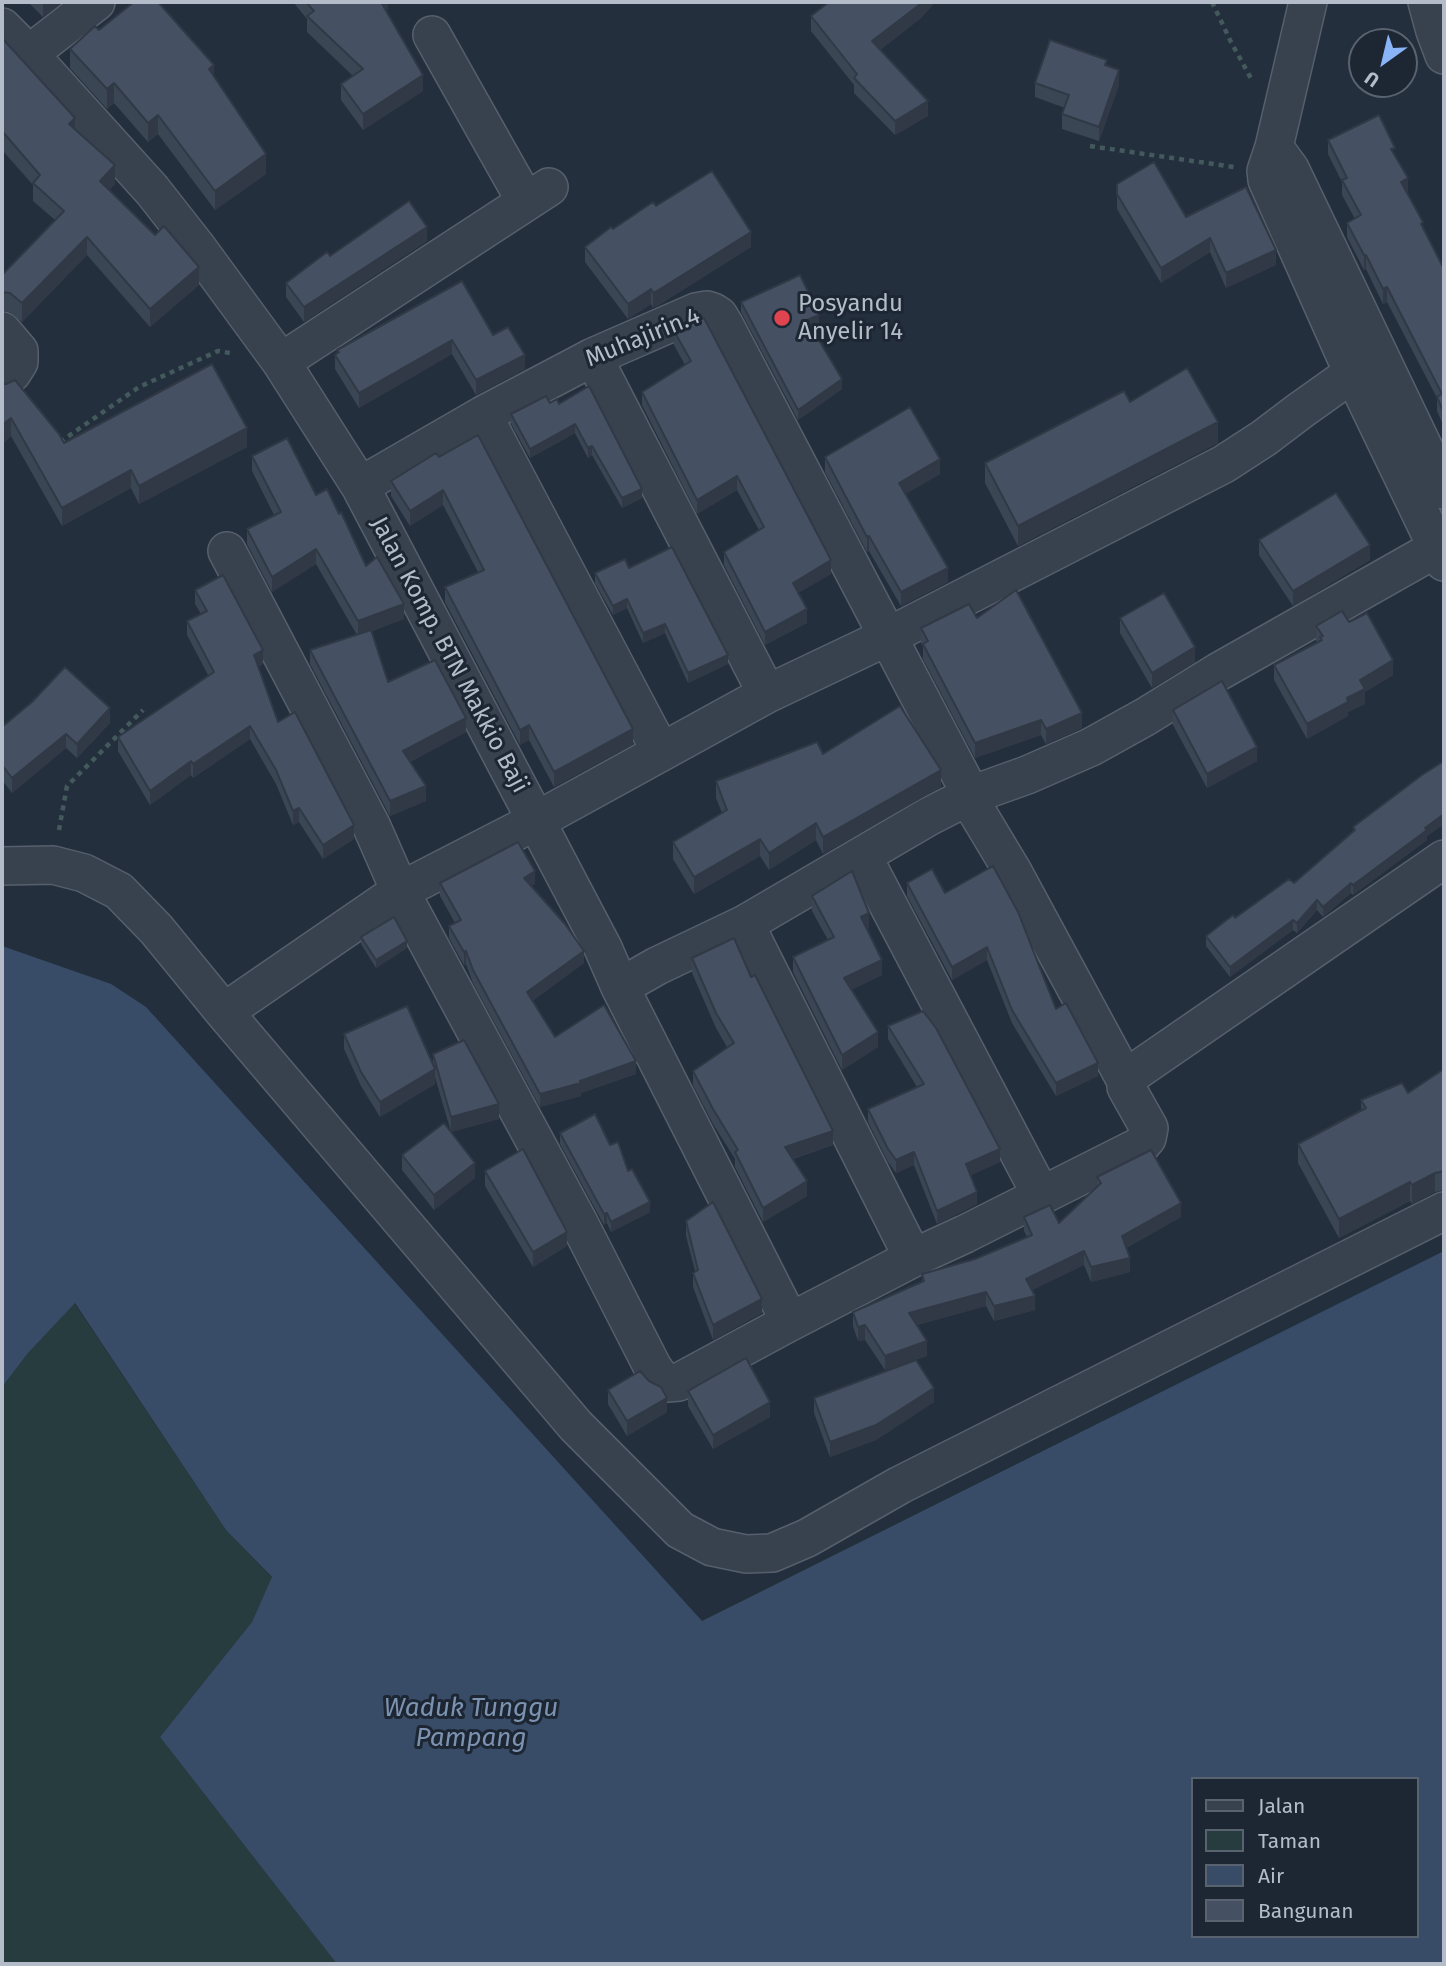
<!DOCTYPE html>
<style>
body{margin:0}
#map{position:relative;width:1446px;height:1966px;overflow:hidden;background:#242f3e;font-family:"Fira Sans",sans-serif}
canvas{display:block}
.frame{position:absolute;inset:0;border:4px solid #b4bcc9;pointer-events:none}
.legend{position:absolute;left:1191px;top:1777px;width:228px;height:161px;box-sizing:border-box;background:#1d2633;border:2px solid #59626f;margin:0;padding:9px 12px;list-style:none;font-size:21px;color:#b4bcc9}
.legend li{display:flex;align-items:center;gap:14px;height:35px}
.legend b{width:35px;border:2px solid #59626f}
.north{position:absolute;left:1348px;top:28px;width:70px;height:70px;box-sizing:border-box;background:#1d2633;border:2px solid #59626f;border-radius:50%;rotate:214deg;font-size:19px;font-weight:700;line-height:28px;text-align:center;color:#b4bcc9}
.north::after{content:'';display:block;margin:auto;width:24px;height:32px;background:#8ab4f8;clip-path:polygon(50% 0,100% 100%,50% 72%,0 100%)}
</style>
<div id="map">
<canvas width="1446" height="1966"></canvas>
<div class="frame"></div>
<ul class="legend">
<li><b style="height:9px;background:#38414e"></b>Jalan</li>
<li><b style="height:19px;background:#263c3f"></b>Taman</li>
<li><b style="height:19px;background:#394c67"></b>Air</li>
<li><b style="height:19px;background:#455162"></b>Bangunan</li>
</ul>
<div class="north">U</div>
</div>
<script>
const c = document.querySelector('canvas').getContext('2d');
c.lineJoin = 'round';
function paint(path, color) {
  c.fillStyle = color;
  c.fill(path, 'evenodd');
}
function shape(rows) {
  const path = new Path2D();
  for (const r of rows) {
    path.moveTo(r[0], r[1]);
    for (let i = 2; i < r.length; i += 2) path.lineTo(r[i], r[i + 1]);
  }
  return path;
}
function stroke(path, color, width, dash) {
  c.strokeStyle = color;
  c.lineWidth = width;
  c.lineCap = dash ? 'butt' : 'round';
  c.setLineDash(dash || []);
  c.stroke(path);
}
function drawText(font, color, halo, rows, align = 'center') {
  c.font = font + ' "Fira Sans",sans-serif';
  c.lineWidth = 6;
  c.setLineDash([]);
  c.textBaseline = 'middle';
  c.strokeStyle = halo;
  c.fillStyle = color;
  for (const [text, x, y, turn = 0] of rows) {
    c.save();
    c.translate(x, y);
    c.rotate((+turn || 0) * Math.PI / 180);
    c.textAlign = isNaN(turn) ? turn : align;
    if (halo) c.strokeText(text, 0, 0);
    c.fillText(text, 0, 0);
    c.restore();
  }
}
paint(shape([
 [74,1303,226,1530,272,1578,252,1622,160,1737,337,1964,2,1964,2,1387,28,1353]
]), '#263c3f');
paint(shape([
 [2,946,111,984,146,1007,702,1621,1444,1251,1444,1964,337,1964,160,1737,252,1622,272,1577,226,1530,75,1303,28,1353,2,1387],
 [1192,1779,1416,1779,1416,1936,1192,1936]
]), '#394c67');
const minor = shape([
 [1308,2,1274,147,1266,171,1267,180,1353,373,1444,562],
 [1427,2,1435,31,1444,55],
 [2,27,29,54,152,190,196,246,281,362,360,486,603,948,620,987,657,966,745,924,928,817,971,795,1027,775,1091,747,1145,717,1218,672,1437,548],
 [432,35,526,202],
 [29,54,96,2],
 [1279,154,1290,169,1444,490],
 [2,331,19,351,19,362,12,373,2,382],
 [593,357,767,694],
 [281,362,549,187],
 [483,415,661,752],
 [360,486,483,415,593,357,696,312,707,310,713,312,719,316,725,326,971,795],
 [227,551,371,825,400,891,579,1223,653,1368,661,1379,667,1383,679,1382,790,1322],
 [968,797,1013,872,1126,1081],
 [863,857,1041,1195],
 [2,866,53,865,84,873,119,891,156,929,224,1012,576,1426,680,1530,712,1547,746,1554,772,1553,807,1538,900,1485,1444,1211],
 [745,924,913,1258],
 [620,987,790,1322,913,1258,965,1234,1140,1146,1147,1138,1149,1128,1126,1087,1126,1081,1129,1076,1444,859],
 [224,1012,400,891,536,821,767,694,889,636,1224,464,1264,438,1301,410,1353,373]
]);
stroke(minor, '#565f6c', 40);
stroke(shape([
 [1212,2,1231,42,1253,82],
 [1090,146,1234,167],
 [60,442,139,387,218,351,230,353],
 [59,830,67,786,143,710]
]), '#44595c', 4.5, [5, 5]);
stroke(minor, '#38414e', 37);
paint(shape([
 [28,2,62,2,43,17],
 [293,2,388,2,388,9,386,10,423,91,363,130,341,100,341,84,353,76,307,32,307,19],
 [829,2,935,2,921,18,880,50,928,116,895,135,854,93,854,85,811,31,811,16],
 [99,30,214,77,266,174,215,210,158,134,148,142,114,103,107,109,70,68,70,49],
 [2,38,75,130,115,184,109,190,199,285,150,327,87,255,22,322,10,312,2,311,2,275,55,220,33,201,33,185,2,150],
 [1107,66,1119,85,1099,141,1062,129,1062,114,1065,108,1035,97,1035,83],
 [1328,140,1395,155,1408,192,1407,193,1444,269,1444,427,1437,411,1437,398,1387,302,1383,304,1366,269,1364,270,1347,237,1347,223,1355,219,1342,195,1342,182,1328,154],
 [1117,184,1186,217,1276,265,1226,288,1210,252,1161,283,1117,209],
 [656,206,751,247,657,306,653,308,651,304,628,319,585,262,585,247,613,229],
 [427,241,304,322,286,297,286,283,330,256],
 [741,302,819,325,812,328,842,389,798,420,741,312],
 [674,331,831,574,798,593,807,623,765,645,724,565,724,552,759,530,737,490,697,514,642,405,642,392,685,365,674,345],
 [493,335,525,369,476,395,452,354,359,408,335,369,335,355,337,353,337,350],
 [2,384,64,443,247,447,139,504,131,488,62,526,11,436,2,444],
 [1130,402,1218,443,1018,546,985,483,985,463],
 [550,403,559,404,642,498,622,508,592,455,588,458,575,433,530,458,511,424,511,414],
 [436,453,633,744,554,787,529,740,520,745,445,602,445,587,478,572,443,505,410,526,391,496,391,481],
 [252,456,316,495,404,619,372,631,388,682,466,732,410,762,426,801,390,816,310,664,310,650,357,635,316,564,272,592,247,544,247,529,274,515,252,471],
 [825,457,940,474,905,494,948,582,901,606,869,551,867,552,825,472],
 [1259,540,1370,560,1293,606,1259,555],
 [629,568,728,664,688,683,665,633,643,643,627,608,613,615,595,583,595,573],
 [195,590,263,664,258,667,278,722,354,839,323,859,299,822,293,825,276,784,250,739,193,778,191,775,150,805,118,751,118,737,208,675,187,635,187,621,201,614,195,604],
 [977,618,1082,728,1046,744,1041,735,975,758,923,659,923,647,921,643,921,628],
 [1120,618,1195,662,1152,688,1120,633],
 [1349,622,1393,675,1365,692,1365,704,1348,712,1348,716,1307,739,1274,680,1274,665,1317,642,1316,641,1316,626],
 [32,702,110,723,77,758,66,748,12,793,2,780,2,727],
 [1173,710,1257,761,1207,788,1173,725],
 [823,754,941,787,823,854,816,840,769,870,760,856,694,894,673,859,673,842,722,813,716,798,716,781],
 [1444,761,1444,824,1427,836,1427,840,1353,895,1351,893,1323,917,1317,910,1297,933,1293,930,1230,977,1206,946,1206,936,1294,883,1353,831,1353,827],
 [440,883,535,884,531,886,584,963,532,1001,555,1037,636,1074,581,1093,581,1096,540,1107,473,983,466,964,464,965,449,938,449,926,455,923,440,896],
 [907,883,945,893,1056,1009,1098,1076,1056,1096,1012,1023,987,960,952,980,907,896],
 [812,896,869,928,867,929,882,975,851,990,878,1047,842,1070,793,972,793,957,828,940,812,911],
 [361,937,407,948,376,968,361,944],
 [692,958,751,977,833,1145,793,1159,807,1196,763,1222,735,1167,735,1159,713,1124,693,1085,693,1071,727,1047,716,1028,692,973],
 [888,1026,1000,1162,971,1175,977,1204,937,1224,914,1165,896,1173,888,1162,868,1122,868,1109,917,1087,888,1039],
 [344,1034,433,1064,433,1054,499,1119,451,1132,435,1077,435,1084,380,1117,361,1086,344,1049],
 [1444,1069,1444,1190,1435,1192,1412,1204,1410,1201,1339,1238,1298,1163,1298,1144,1361,1111,1361,1100,1408,1093],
 [560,1133,628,1171,650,1212,611,1232,607,1223,604,1225,560,1144],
 [402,1155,475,1178,434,1210,402,1170],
 [485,1171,567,1246,533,1267,485,1186],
 [1097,1177,1181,1217,1126,1248,1130,1272,1091,1282,1084,1265,1032,1290,1035,1310,994,1321,986,1306,917,1325,927,1356,885,1370,865,1340,858,1341,853,1326,853,1312,922,1281,922,1274,975,1259,1027,1237,1024,1231,1024,1217,1059,1223,1097,1187],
 [686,1221,762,1313,713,1340,693,1287,693,1273,695,1271,686,1236],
 [608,1390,667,1412,627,1436,608,1404],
 [688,1391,770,1417,713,1449,688,1406],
 [814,1398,934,1402,876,1440,830,1457,814,1413]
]), '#3b4654');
paint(shape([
 [43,2,62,2,43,17],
 [379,2,388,2,388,9,379,15],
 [923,2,935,2,921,18,872,56,872,41],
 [214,65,214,84,209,69],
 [1119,70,1119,85,1099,141,1099,127],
 [423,75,423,91,363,130,363,114],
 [114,83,114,103,107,109,107,89],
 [928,101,928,116,895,135,895,121],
 [158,115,158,134,148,142,148,123],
 [75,118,75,137,69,124],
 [266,154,266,174,215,210,215,191],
 [115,165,115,184,100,200,100,181],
 [1408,178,1408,192,1401,196,1401,182],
 [427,227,427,241,304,322,304,307],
 [751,232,751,247,653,308,653,293],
 [87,237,87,255,22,322,22,303],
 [1210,238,1210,252,1161,283,1161,268],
 [1276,250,1276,265,1226,288,1226,273],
 [1364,255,1366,255,1366,269,1364,270],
 [199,267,199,285,150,327,150,309],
 [1387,287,1387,302,1383,304,1383,289],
 [651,289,651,304,628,319,628,304],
 [819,315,819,325,807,330,807,320],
 [452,340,452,354,359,408,359,393],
 [525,355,525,369,476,395,476,380],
 [842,379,842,389,798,420,798,410],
 [11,418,11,436,2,444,2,425],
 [1218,422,1218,443,1018,546,1018,526],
 [575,424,575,433,530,458,530,449],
 [247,428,247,447,139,504,139,486],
 [592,446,592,455,588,458,588,448],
 [940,459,940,474,899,498,899,483],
 [131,470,131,488,62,526,62,508],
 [737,476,737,490,697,514,697,500],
 [642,489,642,498,622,508,622,498],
 [443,490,443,505,410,526,410,511],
 [869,536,869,551,867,552,867,537],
 [1370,545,1370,560,1293,606,1293,591],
 [316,549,316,564,272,592,272,577],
 [831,560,831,574,793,596,793,583],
 [948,568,948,582,901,606,901,592],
 [627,599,627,608,613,615,613,606],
 [404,604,404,619,358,636,358,621],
 [807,609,807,623,765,645,765,632],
 [665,624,665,633,643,643,643,633],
 [1195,647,1195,662,1152,688,1152,673],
 [263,650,263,664,254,669,254,655],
 [728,655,728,664,688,683,688,673],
 [1393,660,1393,675,1365,692,1365,704,1348,712,1348,716,1307,739,1307,724,1347,698,1360,680],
 [110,708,110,723,77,758,77,744],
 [1082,713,1082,728,1046,744,1046,729],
 [466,718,466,732,403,766,403,751],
 [1041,720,1041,735,975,758,975,743],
 [529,725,529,740,520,745,520,730],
 [250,726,250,739,193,778,193,764],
 [633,729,633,744,554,787,554,772],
 [66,734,66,748,12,793,12,778],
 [1257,747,1257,761,1207,788,1207,774],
 [191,761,191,775,150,805,150,791],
 [941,770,941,787,823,854,823,837],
 [426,786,426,801,390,816,390,801],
 [299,808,299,822,293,825,293,811],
 [1444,814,1444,824,1427,836,1427,840,1353,895,1353,885,1425,828],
 [816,823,816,840,769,870,769,853],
 [354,825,354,839,323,859,323,845],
 [760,839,760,856,694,894,694,877],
 [535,871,535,884,524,890,524,878],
 [1351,883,1351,893,1323,917,1323,907],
 [1317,900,1317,910,1297,933,1297,923],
 [869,913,869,928,861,932,861,917],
 [1293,920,1293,930,1230,977,1230,967],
 [407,941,407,948,376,968,376,960],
 [987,947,987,960,952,980,952,967],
 [466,951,466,964,464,965,464,952],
 [584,951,584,963,527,1004,527,992],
 [882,960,882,975,844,993,844,978],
 [878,1032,878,1047,842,1070,842,1055],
 [636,1061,636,1074,581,1093,581,1096,540,1107,540,1094],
 [1098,1063,1098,1076,1056,1096,1056,1083],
 [435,1069,435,1084,380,1117,380,1102],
 [499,1104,499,1119,451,1132,451,1117],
 [833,1131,833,1145,785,1161,785,1147],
 [1000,1149,1000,1162,966,1177,966,1164],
 [914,1152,914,1165,896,1173,896,1160],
 [475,1163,475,1178,434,1210,434,1195],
 [1435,1173,1435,1192,1412,1204,1412,1185],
 [807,1181,807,1196,763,1222,763,1208],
 [1410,1182,1410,1201,1339,1238,1339,1219],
 [977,1192,977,1204,937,1224,937,1211],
 [650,1202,650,1212,611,1232,611,1222],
 [1181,1203,1181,1217,1122,1250,1122,1236],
 [607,1213,607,1223,604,1225,604,1214],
 [567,1232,567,1246,533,1267,533,1252],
 [1084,1251,1084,1265,1026,1293,1026,1279],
 [1130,1258,1130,1272,1091,1282,1091,1267],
 [986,1292,986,1306,909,1327,909,1313],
 [1035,1296,1035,1310,994,1321,994,1306],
 [762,1299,762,1313,713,1340,713,1325],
 [865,1325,865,1340,858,1341,858,1327],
 [927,1341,927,1356,885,1370,885,1356],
 [934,1388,934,1402,876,1440,830,1457,830,1442],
 [667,1398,667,1412,627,1436,627,1421],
 [770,1402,770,1417,713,1449,713,1435]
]), '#303945');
const building = shape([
 [134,2,158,2,214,65,209,69,266,154,215,191,158,115,148,123,114,83,107,89,70,49,95,26,99,30,134,2],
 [306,2,381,2,423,75,363,114,341,84,363,69,307,16,314,11,306,2],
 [829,2,923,2,872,41,928,101,895,121,854,78,857,74,811,16,829,2],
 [2,38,75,118,69,124,115,165,100,181,155,235,164,226,199,267,150,309,87,237,22,303,10,293,2,292,2,275,64,211,33,183,40,175,2,131,2,38],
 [1050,40,1107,60,1105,65,1119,70,1099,127,1062,114,1069,95,1035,83,1050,40],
 [1379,115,1395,148,1391,149,1408,178,1401,182,1423,222,1421,224,1444,269,1444,413,1437,397,1442,394,1387,287,1383,289,1366,255,1364,255,1347,223,1361,215,1342,180,1347,178,1328,140,1379,115],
 [1154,162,1186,217,1246,187,1276,250,1226,273,1210,238,1161,268,1117,194,1117,184,1154,162],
 [712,171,751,232,657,291,653,293,651,289,628,304,585,247,611,227,613,229,653,202,656,206,712,171],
 [409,201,427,227,304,307,286,283,327,252,330,256,409,201],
 [800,275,819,315,807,320,842,379,798,410,741,302,800,275],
 [462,281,493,335,508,327,525,355,476,380,452,340,359,393,335,355,339,352,337,350,462,281],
 [704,318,831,560,793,583,807,609,765,632,724,552,764,527,737,476,697,500,642,392,691,361,674,331,704,318],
 [212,364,247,428,139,486,131,470,62,508,11,418,2,425,2,384,6,384,15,380,59,434,64,443,212,364],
 [1187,368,1218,422,1018,526,985,463,1124,391,1130,402,1187,368],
 [589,386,642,489,622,498,592,446,588,448,575,424,530,449,511,414,546,396,550,403,557,399,559,404,589,386],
 [910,407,940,459,899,483,948,568,901,592,869,536,867,537,825,457,910,407],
 [478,435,633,729,554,772,529,725,520,730,445,587,484,570,443,490,410,511,391,481,436,453,439,457,478,435],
 [287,438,316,495,327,489,339,514,341,512,366,566,377,557,404,604,358,621,316,549,272,577,247,529,281,512,252,456,287,438],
 [1336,493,1370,545,1293,591,1259,540,1336,493],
 [672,547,728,655,688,673,665,624,643,633,627,599,613,606,595,573,625,559,629,568,672,547],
 [223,575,263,650,254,655,278,722,295,712,354,825,323,845,299,808,293,811,276,770,250,726,193,764,191,761,150,791,118,737,214,672,187,621,207,611,195,590,223,575],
 [1016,590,1082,713,1046,729,1041,720,975,743,923,644,928,641,921,628,969,604,977,618,1016,590],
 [1164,593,1195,647,1152,673,1120,618,1164,593],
 [1342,611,1349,622,1367,613,1393,660,1360,680,1365,689,1347,698,1348,702,1307,724,1274,665,1322,640,1320,637,1323,636,1316,626,1342,611],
 [371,630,388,682,435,660,466,718,403,751,426,786,390,801,310,650,371,630],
 [65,667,110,708,77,744,66,734,12,778,2,765,2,727,32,702,65,667],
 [1222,681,1257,747,1207,774,1173,710,1222,681],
 [900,706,941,770,823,837,816,823,769,853,760,839,694,877,673,842,727,810,716,781,817,742,823,754,900,706],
 [1444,761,1444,814,1425,828,1427,830,1353,885,1351,883,1323,907,1317,900,1297,923,1293,920,1230,967,1206,936,1233,915,1235,918,1289,879,1294,883,1355,830,1353,827,1422,775,1444,761],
 [518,842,535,871,524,878,565,924,584,951,527,992,555,1037,604,1005,636,1061,580,1081,581,1083,540,1094,473,970,466,951,464,952,449,926,461,920,440,883,518,842],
 [993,866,1018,912,1056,1009,1066,1003,1098,1063,1056,1083,1012,1010,987,947,952,967,907,883,932,869,945,893,993,866],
 [852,871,869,913,861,917,882,960,844,978,878,1032,842,1055,793,957,834,937,812,896,852,871],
 [394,917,407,941,376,960,361,937,394,917],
 [734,938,751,977,755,975,833,1131,785,1147,807,1181,763,1208,735,1152,738,1150,713,1109,693,1071,734,1043,716,1013,692,958,734,938],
 [407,1006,435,1069,380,1102,361,1072,344,1034,407,1006],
 [923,1011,936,1028,1000,1149,966,1164,977,1192,937,1211,914,1152,896,1160,888,1149,868,1109,924,1084,888,1026,923,1011],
 [464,1040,499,1104,451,1117,433,1054,464,1040],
 [1444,1069,1444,1171,1435,1173,1412,1185,1410,1182,1339,1219,1298,1144,1366,1108,1361,1100,1402,1083,1408,1093,1444,1069],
 [595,1114,610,1145,618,1142,628,1171,632,1169,650,1202,611,1222,607,1213,604,1214,560,1133,595,1114],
 [444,1123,475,1163,434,1195,402,1155,444,1123],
 [523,1149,567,1232,533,1252,485,1171,523,1149],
 [1151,1150,1181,1203,1122,1236,1130,1258,1091,1267,1084,1251,1026,1279,1035,1296,994,1306,986,1292,909,1313,927,1341,885,1356,865,1325,858,1327,853,1312,924,1281,922,1274,975,1259,1032,1235,1024,1217,1050,1205,1059,1223,1101,1183,1097,1177,1151,1150],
 [713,1202,762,1299,713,1325,693,1273,698,1270,686,1221,713,1202],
 [746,1358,770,1402,713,1435,688,1391,746,1358],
 [916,1360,934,1388,876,1425,830,1442,814,1398,916,1360],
 [640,1371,649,1381,661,1387,667,1398,627,1421,608,1390,640,1371]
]);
paint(building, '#455162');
stroke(building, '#303945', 2);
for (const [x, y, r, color] of [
 [782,318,9,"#e0444e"]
]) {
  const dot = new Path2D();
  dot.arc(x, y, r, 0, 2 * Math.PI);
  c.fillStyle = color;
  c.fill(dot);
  stroke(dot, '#1d2633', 2.5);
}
drawText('24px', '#b4bcc9', '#1d2633', [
 ["Posyandu",798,304],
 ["Anyelir 14",798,332]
], 'left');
drawText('24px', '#b4bcc9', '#1d2633', [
 ["Muhajirin.4",643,338,-22],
 ["Jalan Komp. BTN Makkio Baji",449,655,62]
]);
drawText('italic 26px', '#7c92b1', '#1d2633', [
 ["Waduk Tunggu",471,1709],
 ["Pampang",471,1739]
]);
</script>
